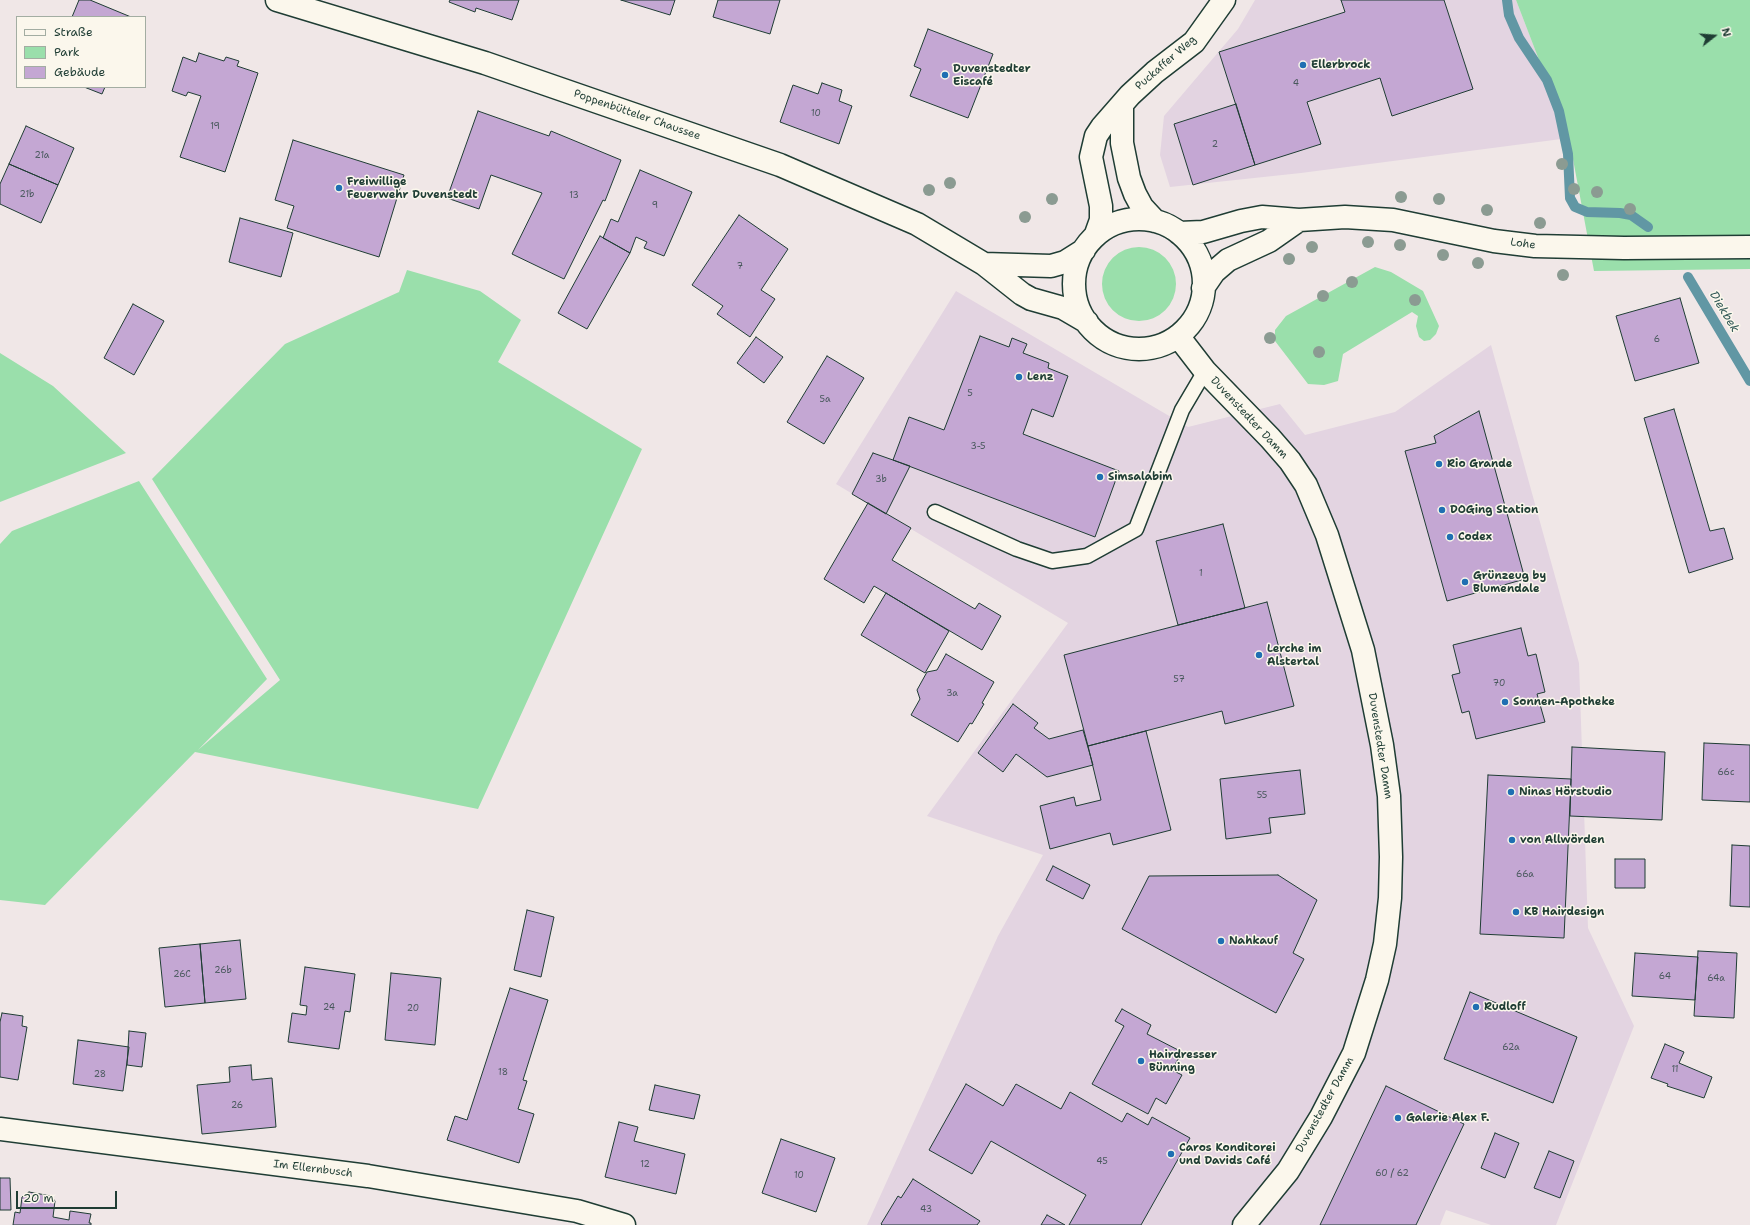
<!DOCTYPE html>
<meta charset="utf-8">
<style>
body{margin:0}
#map{position:relative;width:1750px;height:1225px;overflow:hidden;background:#f0e7e7;font-family:"Shantell Sans",sans-serif}
canvas{display:block}
.legend{position:absolute;left:16px;top:16px;width:130px;height:72px;box-sizing:border-box;background:#fbf7ec;border:1px solid #a3ada2;margin:0;padding:5px 7px;list-style:none;font-size:12px;color:#1f3d34}
.legend li{display:flex;align-items:center;gap:8px;height:20px}
.legend b{width:20px;border:1px solid #a3ada2}
.north{position:absolute;left:1694px;top:16px;width:40px;height:40px;-webkit-text-stroke:3px #fbf7ec;paint-order:stroke;rotate:73deg;font-size:11px;font-weight:700;line-height:16px;text-align:center;color:#1f3d34}
.north::after{content:'';display:block;margin:auto;width:14px;height:18px;background:#1f3d34;clip-path:polygon(50% 0,100% 100%,50% 72%,0 100%)}
.scale{position:absolute;left:16px;top:1191px;width:101px;height:18px;box-sizing:border-box;border:2px solid #1f3d34;border-top:0;padding-left:5px;font-size:12px;line-height:14px;white-space:nowrap;color:#1f3d34;-webkit-text-stroke:3px #fbf7ec;paint-order:stroke}
</style>
<div id="map">
<canvas width="1750" height="1225"></canvas>
<ul class="legend">
<li><b style="height:5px;background:#fbf7ec"></b>Straße</li>
<li><b style="height:11px;background:#9adfab"></b>Park</li>
<li><b style="height:11px;background:#c4a7d3"></b>Gebäude</li>
</ul>
<div class="north">N</div>
<div class="scale">20 m</div>
</div>
<script>
const c = document.querySelector('canvas').getContext('2d');
c.lineJoin = 'round';
function paint(path, color) {
  c.fillStyle = color;
  c.fill(path, 'evenodd');
}
function shape(rows) {
  const path = new Path2D();
  for (const r of rows) {
    if (r.length === 3) {
      path.moveTo(r[0] + r[2], r[1]);
      path.arc(r[0], r[1], r[2], 0, 2 * Math.PI);
      continue;
    }
    path.moveTo(r[0], r[1]);
    for (let i = 2; i < r.length; i += 2) path.lineTo(r[i], r[i + 1]);
  }
  return path;
}
function stroke(path, color, width, dash) {
  c.strokeStyle = color;
  c.lineWidth = width;
  c.lineCap = dash ? 'butt' : 'round';
  c.setLineDash(dash || []);
  c.stroke(path);
}
function drawText(font, color, halo, rows, align = 'center') {
  c.font = font + ' "Shantell Sans",sans-serif';
  c.lineWidth = 3;
  c.setLineDash([]);
  c.textBaseline = 'middle';
  c.strokeStyle = halo;
  c.fillStyle = color;
  for (const [text, x, y, turn = 0] of rows) {
    c.save();
    c.translate(x, y);
    c.rotate((+turn || 0) * Math.PI / 180);
    c.textAlign = isNaN(turn) ? turn : align;
    if (halo) c.strokeText(text, 0, 0);
    c.fillText(text, 0, 0);
    c.restore();
  }
}
paint(shape([
 [1255,0,1516,0,1569,138,1301,173,1170,187,1160,155,1164,116,1238,29],
 [956,291,1188,427,1280,404,1305,435,1395,412,1491,345,1579,663,1588,928,1634,1026,1556,1225,1491,1225,1446,1210,1440,1225,867,1225,998,936,1043,855,927,816,1068,623,836,484]
]), '#e3d4e1');
paint(shape([
 [1516,0,1750,0,1750,269,1594,271,1569,138],
 [1139,284,37],
 [1375,267,1391,272,1423,291,1439,326,1436,334,1430,340,1424,341,1419,337,1416,326,1418,316,1412,312,1343,354,1338,381,1324,385,1308,384,1275,341,1275,330,1286,316],
 [407,270,480,291,521,320,498,362,642,449,478,809,195,752,45,905,0,900,0,544,12,531,139,481,267,679,198,750,280,680,152,479,285,344,399,292],
 [0,353,53,386,126,453,0,502]
]), '#9adfab');
stroke(shape([
 [1507,0,1509,15,1519,38,1547,80,1559,111,1568,154,1570,198,1575,207,1587,212,1620,213,1631,215,1648,227],
 [1688,277,1750,381]
]), '#6197a4', 10);
const building = shape([
 [79,0,90,0,131,17,72,17,79,0],
 [450,0,519,0,512,20,476,8,475,12,449,2,450,0],
 [621,0,675,0,670,15,621,0],
 [718,0,780,0,770,34,713,17,718,0],
 [1341,0,1444,0,1473,89,1392,116,1380,78,1307,102,1321,144,1255,165,1219,52,1345,12,1341,0],
 [928,29,993,54,968,118,910,96,921,69,914,66,928,29],
 [199,53,224,61,226,57,239,61,237,66,258,73,225,172,180,157,201,96,188,92,186,96,172,91,183,57,196,62,199,53],
 [822,83,842,90,839,101,852,106,839,144,780,122,793,85,818,94,822,83],
 [84,87,105,87,102,94,84,87],
 [1236,104,1255,165,1193,185,1174,124,1236,104],
 [478,111,549,136,551,131,621,160,605,201,603,200,564,279,512,254,542,193,491,175,479,209,447,198,478,111],
 [26,126,74,148,58,185,9,164,26,126],
 [293,140,404,175,379,257,287,228,294,206,275,200,293,140],
 [9,164,58,185,41,223,0,204,0,184,9,164],
 [640,170,692,192,664,256,644,248,647,242,636,237,630,253,603,238,611,219,618,222,640,170],
 [739,215,788,249,761,290,775,299,750,337,717,314,723,306,692,285,739,215],
 [240,218,293,233,281,277,229,262,240,218],
 [600,236,630,253,587,329,558,313,600,236],
 [1680,298,1699,363,1635,381,1616,316,1680,298],
 [133,304,164,321,134,375,104,358,133,304],
 [980,336,1009,347,1012,338,1027,344,1023,353,1049,363,1048,368,1068,376,1053,417,1032,409,1023,434,1119,471,1095,537,893,460,909,417,944,430,980,336],
 [756,337,783,357,764,383,737,363,756,337],
 [827,356,864,378,824,444,787,422,827,356],
 [1674,409,1710,531,1724,528,1733,559,1689,573,1644,418,1674,409],
 [1479,411,1525,579,1447,601,1405,451,1436,443,1434,436,1479,411],
 [873,453,910,466,886,514,852,494,873,453],
 [868,503,911,528,892,560,975,609,979,603,1001,616,982,650,874,586,864,603,824,579,868,503],
 [1223,524,1245,608,1178,625,1156,541,1223,524],
 [886,593,949,631,925,673,861,635,886,593],
 [1267,602,1294,706,1225,724,1222,711,1088,746,1064,655,1267,602],
 [1521,628,1528,656,1536,654,1545,692,1537,694,1545,722,1476,739,1469,711,1462,713,1452,675,1460,673,1453,645,1521,628],
 [946,654,994,682,982,703,984,704,972,724,970,723,958,742,911,715,920,699,917,690,927,672,937,670,946,654],
 [1013,704,1038,723,1034,728,1049,739,1083,730,1093,765,1047,777,1016,754,1003,772,978,753,1013,704],
 [1146,731,1171,830,1113,845,1110,833,1050,849,1040,806,1074,797,1076,806,1101,800,1088,746,1146,731],
 [1704,743,1750,745,1750,802,1702,800,1704,743],
 [1572,747,1665,752,1662,820,1570,816,1572,747],
 [1300,770,1305,814,1269,818,1271,833,1226,839,1220,779,1300,770],
 [1488,775,1571,779,1564,938,1480,934,1488,775],
 [1732,845,1750,846,1750,907,1730,906,1732,845],
 [1615,859,1645,859,1645,888,1615,888,1615,859],
 [1053,866,1090,885,1083,899,1046,880,1053,866],
 [1278,875,1317,900,1293,953,1304,959,1276,1013,1122,929,1149,876,1278,875],
 [527,910,554,917,541,977,514,970,527,910],
 [240,940,246,999,205,1003,200,944,240,940],
 [200,944,205,1003,165,1007,159,948,200,944],
 [1698,951,1737,953,1734,1018,1694,1016,1698,951],
 [1635,953,1698,957,1695,1000,1632,996,1635,953],
 [305,967,355,974,350,1012,345,1011,339,1049,288,1042,292,1013,306,1015,307,1006,300,1005,305,967],
 [391,973,441,978,435,1045,385,1040,391,973],
 [510,988,548,1000,523,1080,527,1081,518,1109,534,1114,519,1163,447,1140,455,1116,467,1120,510,988],
 [1470,992,1577,1037,1553,1103,1444,1059,1470,992],
 [1122,1009,1151,1025,1147,1034,1182,1052,1172,1070,1182,1075,1166,1104,1156,1098,1148,1114,1092,1084,1124,1026,1115,1021,1122,1009],
 [2,1013,23,1016,22,1026,27,1027,18,1080,0,1077,0,1022,2,1013],
 [129,1031,146,1033,142,1067,127,1065,129,1031],
 [78,1040,129,1047,123,1091,73,1084,78,1040],
 [1665,1044,1684,1052,1679,1063,1712,1077,1704,1098,1667,1086,1668,1084,1651,1078,1665,1044],
 [251,1065,252,1080,272,1078,276,1127,202,1134,197,1085,230,1082,229,1067,251,1065],
 [966,1084,1003,1106,1016,1084,1061,1109,1070,1092,1122,1122,1127,1113,1148,1125,1152,1117,1190,1138,1141,1225,1069,1225,1086,1195,991,1141,972,1174,929,1150,966,1084],
 [655,1085,700,1095,694,1119,649,1110,655,1085],
 [1386,1086,1464,1124,1416,1225,1320,1225,1386,1086],
 [619,1122,638,1127,634,1141,685,1154,676,1194,605,1177,619,1122],
 [1495,1133,1519,1143,1505,1178,1481,1168,1495,1133],
 [781,1139,835,1158,816,1212,762,1193,781,1139],
 [1549,1151,1574,1161,1560,1198,1534,1188,1549,1151],
 [0,1178,10,1178,11,1210,0,1210,0,1178],
 [913,1179,980,1221,977,1225,882,1225,881,1224,898,1196,901,1198,913,1179],
 [29,1192,51,1196,55,1201,53,1217,69,1220,70,1211,91,1214,89,1223,91,1223,91,1225,13,1225,15,1212,20,1213,22,1197,29,1192],
 [1047,1215,1065,1225,1041,1225,1047,1215]
]);
paint(building, '#c4a7d3');
stroke(building, '#1f3d34', 1);
const lane = shape([
 [935,512,1017,549,1052,561,1087,556,1136,529,1182,410,1205,371]
]);
const street = shape([
 [0,1129,368,1176,577,1211,624,1225]
]);
const secondary = shape([
 [277,0,485,63,780,165,917,224,984,264,1022,294,1031,299,1063,308,1087,322],
 [1122,106,1122,143,1129,178,1135,194,1142,207,1155,221],
 [1139,284,65],
 [1179,233,1203,232,1241,221,1262,217,1299,220,1345,217,1393,220,1494,241,1535,246,1624,248,1750,247],
 [1096,234,1101,220,1101,206,1091,157,1096,136,1102,127,1130,95,1155,72,1194,42,1224,0],
 [984,264,1051,266,1065,262,1084,250],
 [1203,288,1214,272,1228,260,1269,241,1299,220],
 [1178,336,1205,371,1270,438,1290,461,1306,485,1327,535,1363,650,1382,745,1389,796,1391,857,1390,898,1385,944,1377,980,1354,1053,1321,1117,1288,1171,1244,1225]
]);
stroke(lane, '#1f3d34', 17);
stroke(street, '#1f3d34', 25);
stroke(secondary, '#1f3d34', 25);
stroke(lane, '#fbf7ec', 14);
stroke(street, '#fbf7ec', 22);
stroke(secondary, '#fbf7ec', 22);
c.fillStyle = '#8b9b92';
for (const [x, y] of [
 [1562,164],
 [950,183],
 [1574,189],
 [929,190],
 [1597,192],
 [1401,197],
 [1052,199],
 [1439,199],
 [1630,209],
 [1487,210],
 [1025,217],
 [1540,223],
 [1368,242],
 [1400,245],
 [1312,247],
 [1443,255],
 [1289,259],
 [1478,263],
 [1563,275],
 [1352,282],
 [1323,296],
 [1415,300],
 [1270,338],
 [1319,352]
]) {
  c.beginPath();
  c.arc(x, y, 6, 0, 2 * Math.PI);
  c.fill();
}
for (const [x, y, r, color] of [
 [1303,65,4,"#1f6fb2"],
 [945,75,4,"#1f6fb2"],
 [339,188,4,"#1f6fb2"],
 [1019,377,4,"#1f6fb2"],
 [1439,464,4,"#1f6fb2"],
 [1100,477,4,"#1f6fb2"],
 [1442,510,4,"#1f6fb2"],
 [1450,537,4,"#1f6fb2"],
 [1465,582,4,"#1f6fb2"],
 [1259,655,4,"#1f6fb2"],
 [1505,702,4,"#1f6fb2"],
 [1511,792,4,"#1f6fb2"],
 [1512,840,4,"#1f6fb2"],
 [1516,912,4,"#1f6fb2"],
 [1221,941,4,"#1f6fb2"],
 [1476,1007,4,"#1f6fb2"],
 [1141,1061,4,"#1f6fb2"],
 [1398,1118,4,"#1f6fb2"],
 [1171,1154,4,"#1f6fb2"]
]) {
  const dot = new Path2D();
  dot.arc(x, y, r, 0, 2 * Math.PI);
  c.fillStyle = color;
  c.fill(dot);
  stroke(dot, '#fbf7ec', 1.5);
}
drawText('9px', '#48585c', null, [
 ["4",1296,84],
 ["10",816,114],
 ["19",215,127],
 ["2",1215,145],
 ["21a",42,156],
 ["21b",27,195],
 ["13",574,196],
 ["9",655,206],
 ["7",740,267],
 ["6",1657,340],
 ["5",970,394],
 ["5a",825,400],
 ["3-5",978,447],
 ["3b",881,480],
 ["1",1201,574],
 ["57",1179,680],
 ["70",1499,684],
 ["3a",952,694],
 ["66c",1726,773],
 ["55",1262,796],
 ["66a",1525,875],
 ["26b",223,971],
 ["26C",182,975],
 ["64",1665,977],
 ["64a",1716,979],
 ["24",329,1008],
 ["20",413,1009],
 ["62a",1511,1048],
 ["11",1675,1070],
 ["18",503,1073],
 ["28",100,1075],
 ["26",237,1106],
 ["45",1102,1162],
 ["12",645,1165],
 ["60 / 62",1392,1174],
 ["10",799,1176],
 ["43",926,1210]
]);
drawText('11px', '#1f3d34', '#fbf7ec', [
 ["Puckaffer Weg",1166,63,-41],
 ["Poppenbütteler Chaussee",637,115,19],
 ["Lohe",1523,244,7],
 ["Duvenstedter Damm",1249,418,47],
 ["Duvenstedter Damm",1380,746,81],
 ["Duvenstedter Damm",1325,1105,-61],
 ["Im Ellernbusch",313,1169,7]
]);
drawText('bold 11px', '#1f3d34', '#fbf7ec', [
 ["Ellerbrock",1311,65],
 ["Duvenstedter",953,69],
 ["Eiscafé",953,82],
 ["Freiwillige",347,182],
 ["Feuerwehr Duvenstedt",347,195],
 ["Lenz",1027,377],
 ["Rio Grande",1447,464],
 ["Simsalabim",1108,477],
 ["DOGing Station",1450,510],
 ["Codex",1458,537],
 ["Grünzeug by",1473,576],
 ["Blumendale",1473,589],
 ["Lerche im",1267,649],
 ["Alstertal",1267,662],
 ["Sonnen-Apotheke",1513,702],
 ["Ninas Hörstudio",1519,792],
 ["von Allwörden",1520,840],
 ["KB Hairdesign",1524,912],
 ["Nahkauf",1229,941],
 ["Rudloff",1484,1007],
 ["Hairdresser",1149,1055],
 ["Bünning",1149,1068],
 ["Galerie Alex F.",1406,1118],
 ["Caros Konditorei",1179,1148],
 ["und Davids Café",1179,1161]
], 'left');
drawText('italic 12px', '#355b59', '#fbf7ec', [
 ["Diekbek",1724,312,59]
]);
</script>
